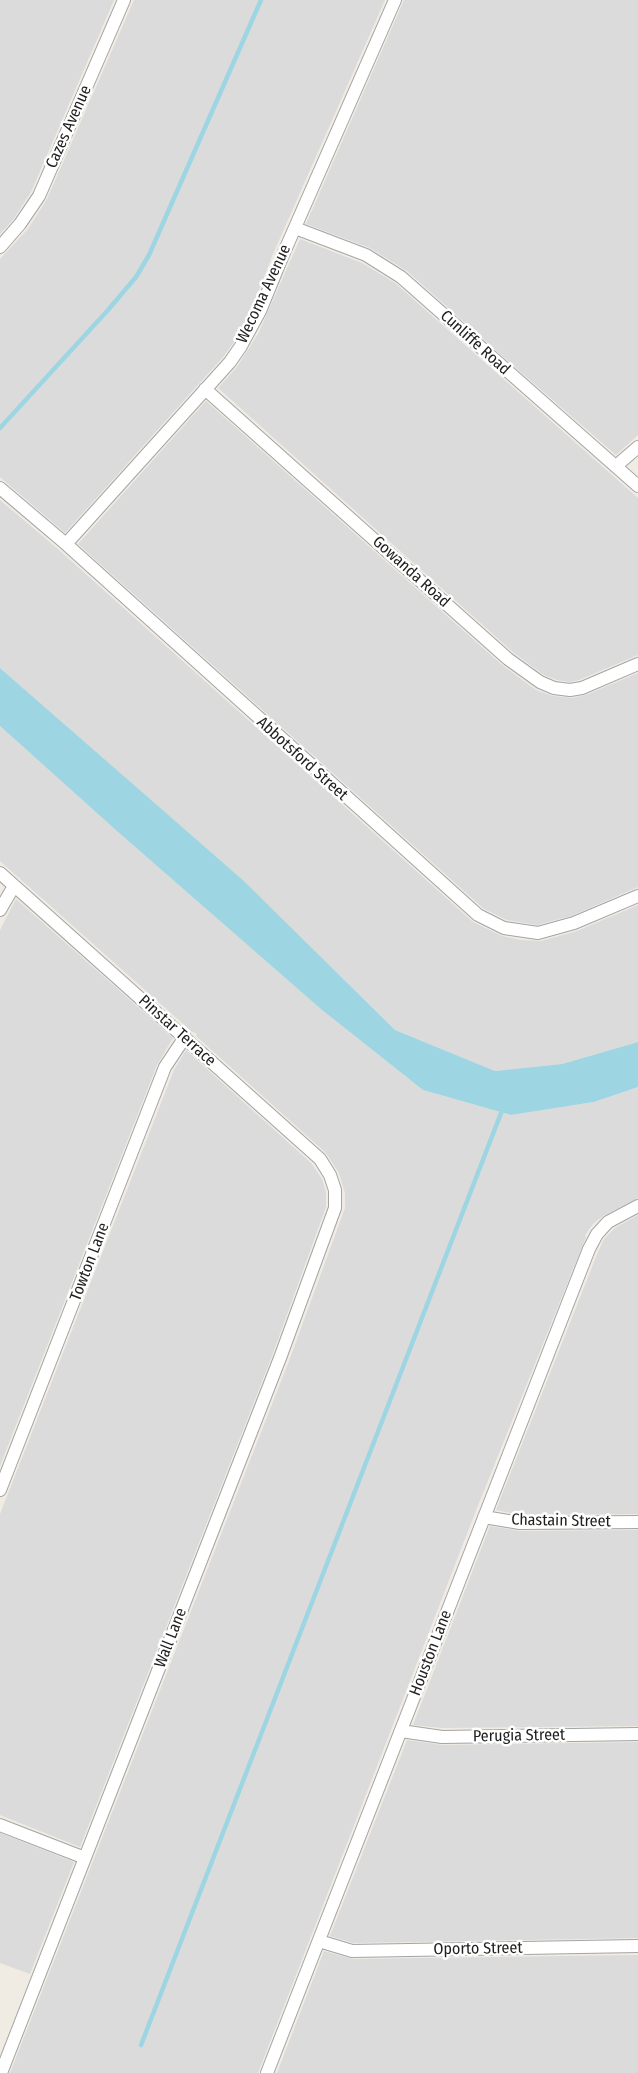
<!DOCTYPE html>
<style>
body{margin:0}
canvas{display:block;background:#f0ebe3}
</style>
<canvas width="638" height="2073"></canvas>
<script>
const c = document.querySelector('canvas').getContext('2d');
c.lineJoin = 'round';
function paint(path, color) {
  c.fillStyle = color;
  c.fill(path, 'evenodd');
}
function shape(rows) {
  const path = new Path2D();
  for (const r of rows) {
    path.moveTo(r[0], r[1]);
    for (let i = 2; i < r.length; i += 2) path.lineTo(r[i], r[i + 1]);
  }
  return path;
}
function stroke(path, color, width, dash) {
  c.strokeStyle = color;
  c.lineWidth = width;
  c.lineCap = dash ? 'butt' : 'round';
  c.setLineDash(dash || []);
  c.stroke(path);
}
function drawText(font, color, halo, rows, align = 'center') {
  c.font = font + ' "Fira Sans Condensed",sans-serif';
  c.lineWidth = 5;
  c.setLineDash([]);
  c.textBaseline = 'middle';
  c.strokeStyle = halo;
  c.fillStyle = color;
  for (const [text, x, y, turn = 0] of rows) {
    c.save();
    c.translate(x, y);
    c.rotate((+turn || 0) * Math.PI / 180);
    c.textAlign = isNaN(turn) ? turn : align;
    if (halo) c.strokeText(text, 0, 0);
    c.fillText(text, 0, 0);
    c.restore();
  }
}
paint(shape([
 [0,0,114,0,31,192,13,220,0,234],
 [134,0,385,0,273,254,252,308,234,342,223,357,65,533,0,477,0,259,28,229,47,199],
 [404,0,638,0,638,435,616,455,493,348,407,271,370,248,306,224],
 [300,239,362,263,395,283,638,498,638,655,579,680,570,682,557,680,544,675,514,653,218,388,237,367,258,334],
 [206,401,502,665,536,690,553,696,572,698,586,695,638,673,638,887,571,916,537,925,507,920,484,909,78,544],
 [0,500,59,550,473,922,502,936,521,940,541,941,577,931,638,905,638,1042,562,1064,495,1071,395,1030,244,881,0,668],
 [0,726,118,832,322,1010,423,1090,511,1115,594,1102,638,1087,638,1198,603,1216,593,1224,585,1235,586,1237,477,1508,258,2073,10,2073,289,1361,345,1208,345,1193,339,1173,326,1153,196,1036,197,1034,191,1031,0,861],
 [16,899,173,1038,157,1065,0,1466,0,930],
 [186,1050,312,1164,322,1179,326,1192,326,1207,272,1356,80,1847,0,1815,0,1514,174,1070],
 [638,1215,638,1514,521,1515,496,1510,598,1252,604,1239,615,1228],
 [490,1526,520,1531,638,1530,638,1726,443,1728,413,1725],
 [407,1740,442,1745,638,1742,638,1938,353,1943,330,1936],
 [0,1833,74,1862,30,1974,0,1963],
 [324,1951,352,1959,638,1955,638,2073,277,2073]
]), '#dcdbdb');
paint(shape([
 [0,668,244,881,395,1030,495,1071,562,1064,638,1042,638,1087,594,1102,511,1115,423,1090,322,1010,118,832,0,726]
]), '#9ed5e2');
stroke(shape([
 [0,428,108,310,136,277,149,255,261,0],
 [141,2045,503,1108]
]), '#9ed5e2', 4.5);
const minor = shape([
 [295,228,366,255,401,277,638,486],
 [0,247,20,224,39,196,124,0],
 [205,389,508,659,540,682,554,688,570,690,582,688,638,664],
 [616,466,638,447],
 [0,488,66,544,478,915,504,928,538,933,574,923,638,896],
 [66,544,230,362,241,346,260,311,282,257,395,0],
 [0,873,320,1159,330,1175,335,1190,335,1208,280,1358,1,2073],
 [0,910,14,886],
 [0,1490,165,1067,185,1037],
 [484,1517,520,1523,638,1522],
 [401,1731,442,1737,638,1734],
 [0,1825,85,1858],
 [319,1941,352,1951,638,1946],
 [267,2073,589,1249,597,1234,608,1222,638,1206]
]);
stroke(minor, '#a5a5a5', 14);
stroke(minor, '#fff', 12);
drawText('16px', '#1e1e1e', '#fff', [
 ["Cazes Avenue",69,127,-66],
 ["Wecoma Avenue",264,294,-65],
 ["Cunliffe Road",475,343,42],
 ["Gowanda Road",411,572,42],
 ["Abbotsford Street",302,759,42],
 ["Pinstar Terrace",177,1031,42],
 ["Towton Lane",90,1262,-69],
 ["Chastain Street",561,1521,1],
 ["Wall Lane",171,1638,-69],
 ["Houston Lane",431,1653,-69],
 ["Perugia Street",519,1736,-1],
 ["Oporto Street",478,1949,-1]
]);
</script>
